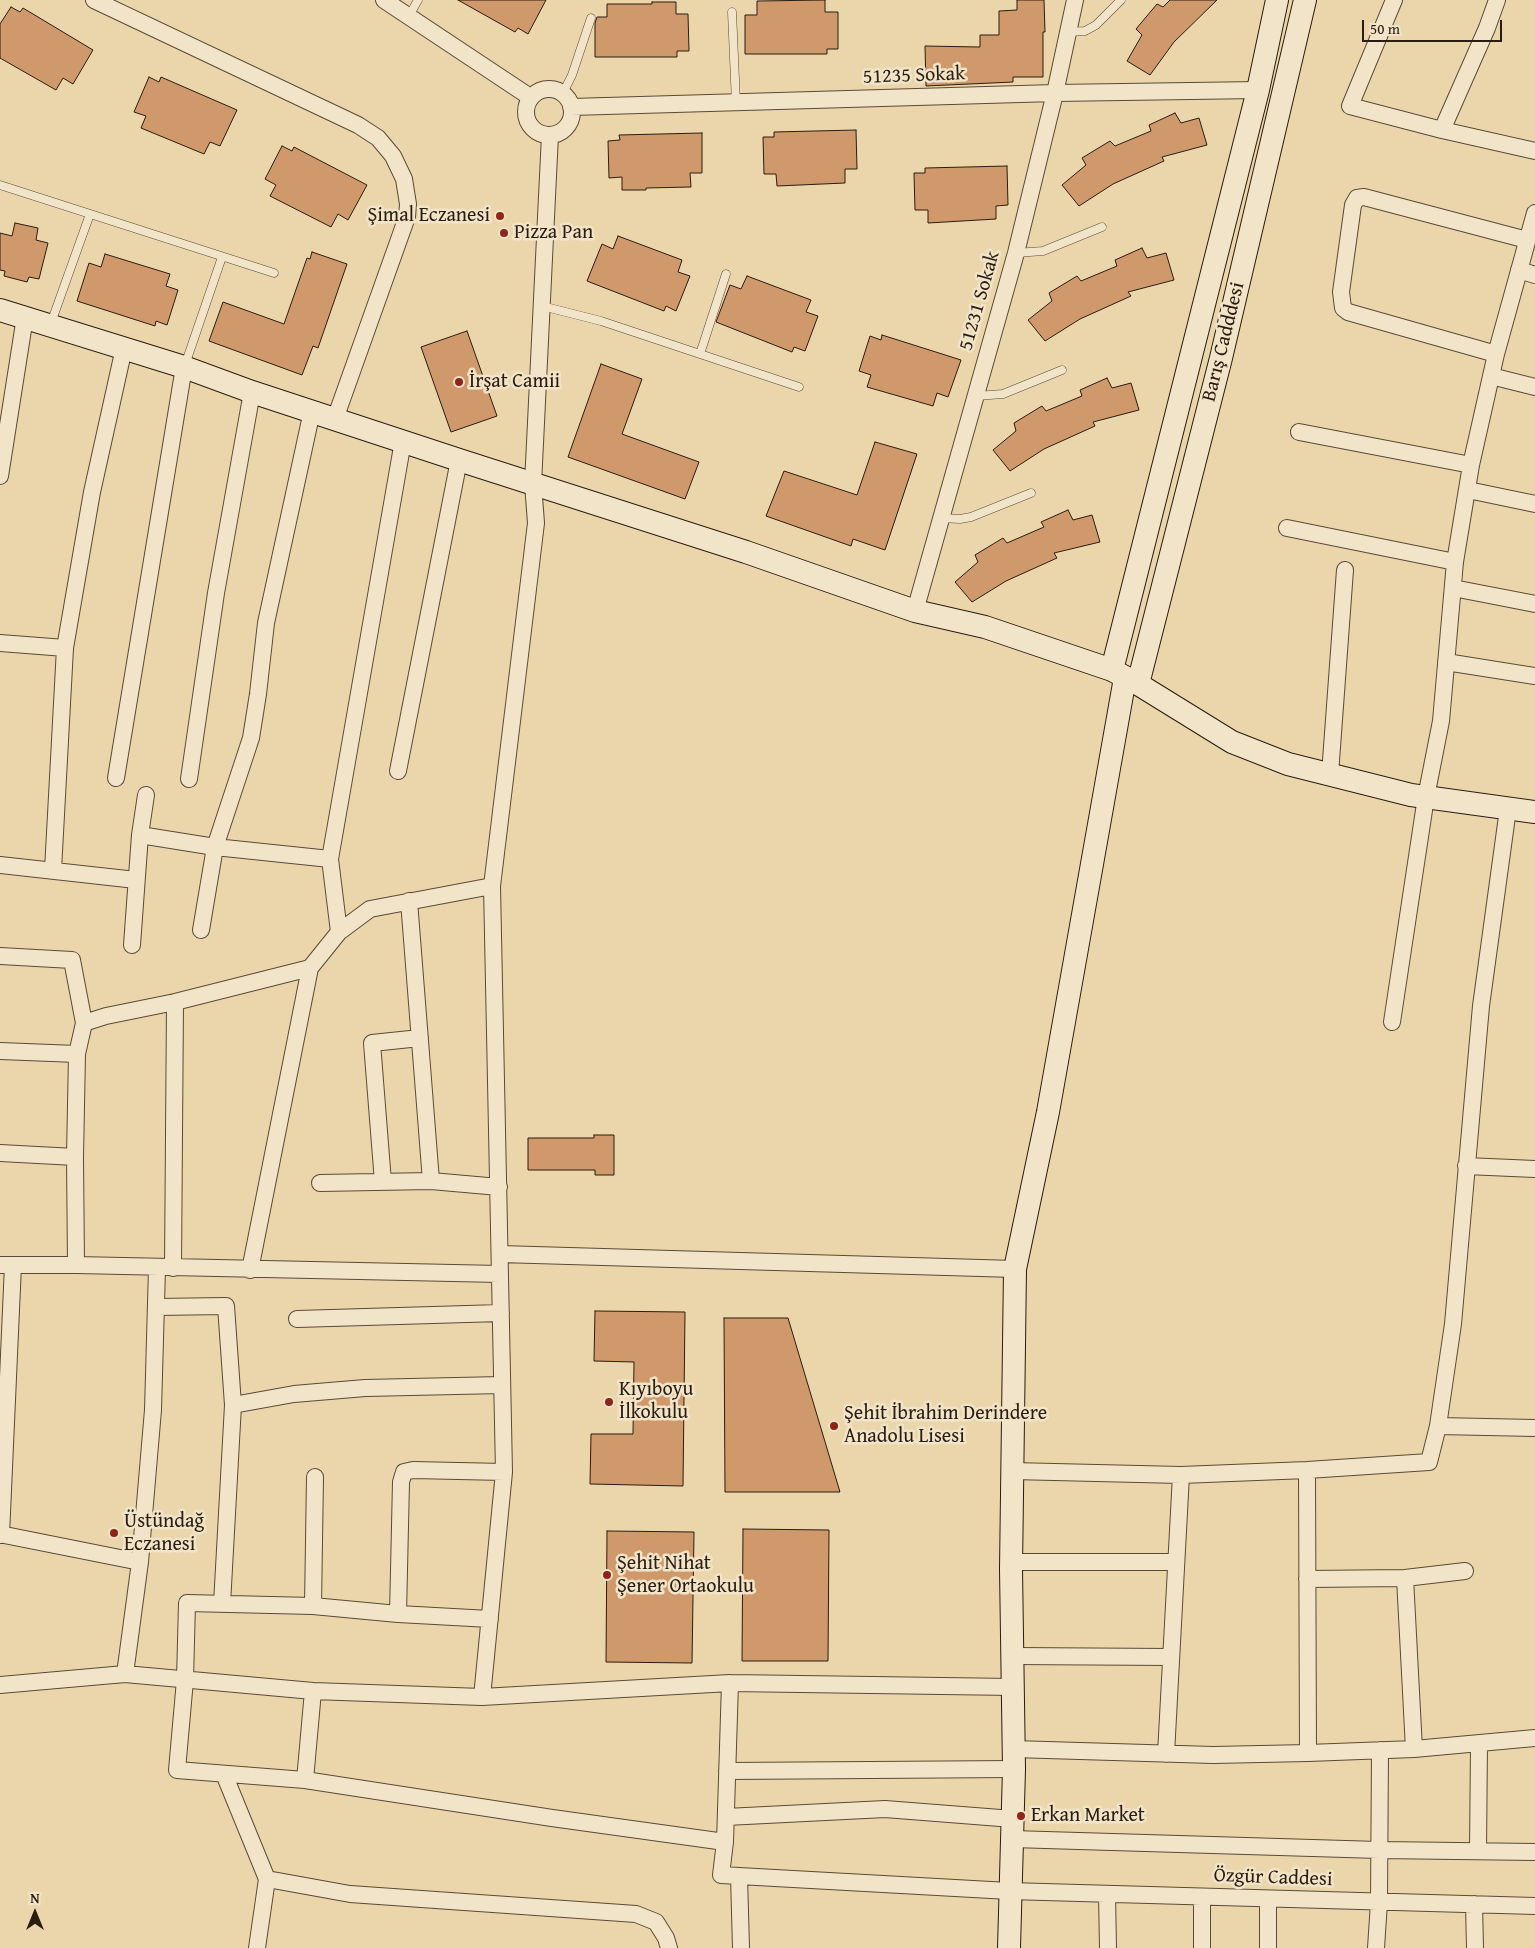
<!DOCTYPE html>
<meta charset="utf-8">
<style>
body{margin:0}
#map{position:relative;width:1535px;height:1948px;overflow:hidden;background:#ebd6ab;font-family:"Gentium Book Plus",serif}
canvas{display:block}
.north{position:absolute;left:10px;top:1888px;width:50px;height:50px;-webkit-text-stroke:4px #f2e4c8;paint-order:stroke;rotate:0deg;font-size:14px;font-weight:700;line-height:20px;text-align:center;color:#2a1c0f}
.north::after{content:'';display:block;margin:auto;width:18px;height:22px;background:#2a1c0f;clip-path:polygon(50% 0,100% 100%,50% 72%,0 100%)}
.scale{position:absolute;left:1362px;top:20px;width:140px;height:22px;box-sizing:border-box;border:2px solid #2a1c0f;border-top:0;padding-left:6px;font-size:15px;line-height:18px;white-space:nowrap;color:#2a1c0f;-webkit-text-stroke:4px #f2e4c8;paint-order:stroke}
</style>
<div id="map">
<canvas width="1535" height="1948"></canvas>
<div class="north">N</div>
<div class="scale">50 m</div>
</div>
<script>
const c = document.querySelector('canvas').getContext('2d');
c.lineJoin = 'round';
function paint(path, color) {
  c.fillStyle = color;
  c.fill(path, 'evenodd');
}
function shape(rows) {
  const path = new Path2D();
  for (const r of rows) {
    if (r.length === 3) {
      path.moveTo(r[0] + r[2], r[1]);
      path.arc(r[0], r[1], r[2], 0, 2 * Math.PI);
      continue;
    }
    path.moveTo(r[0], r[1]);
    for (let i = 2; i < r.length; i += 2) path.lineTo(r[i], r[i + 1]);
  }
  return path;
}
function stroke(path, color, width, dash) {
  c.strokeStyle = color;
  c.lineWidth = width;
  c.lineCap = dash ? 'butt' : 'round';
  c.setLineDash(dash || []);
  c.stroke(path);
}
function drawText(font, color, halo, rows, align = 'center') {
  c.font = font + ' "Gentium Book Plus",serif';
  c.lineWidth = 5;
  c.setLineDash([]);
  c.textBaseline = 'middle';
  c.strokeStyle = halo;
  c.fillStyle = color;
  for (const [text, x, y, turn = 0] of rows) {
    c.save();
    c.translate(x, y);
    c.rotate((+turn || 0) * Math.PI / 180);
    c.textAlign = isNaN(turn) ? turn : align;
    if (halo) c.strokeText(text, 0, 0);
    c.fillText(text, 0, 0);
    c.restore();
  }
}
const building = shape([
 [458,0,546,0,528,34,518,28,515,32,458,0],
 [825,0,825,12,838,12,838,49,827,49,827,54,745,54,745,15,757,15,757,1,825,0],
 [1017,0,1044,0,1045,32,1043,32,1043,77,1013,77,1013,82,926,86,925,46,980,47,980,35,999,35,999,11,1017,10,1017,0],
 [1170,0,1217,0,1174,42,1150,75,1127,61,1142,35,1136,29,1157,4,1163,7,1170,0],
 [652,2,676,2,676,14,688,14,689,51,677,51,677,57,595,57,595,23,597,17,607,17,607,4,652,4,652,2],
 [11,7,20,12,23,8,93,50,73,84,63,78,56,90,0,58,0,24,11,7],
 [149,77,159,82,161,77,237,110,220,146,210,142,204,154,141,128,146,116,134,112,149,77],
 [1175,113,1181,123,1199,118,1207,145,1162,157,1164,161,1113,184,1079,206,1062,185,1086,165,1082,158,1110,141,1115,146,1151,131,1149,125,1175,113],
 [856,130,857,169,845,169,845,183,777,186,776,174,764,174,763,137,774,137,774,132,856,130],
 [702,133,702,173,690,173,691,187,646,188,646,190,622,190,622,177,609,178,608,141,620,140,619,135,702,133],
 [282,146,292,151,294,147,367,185,348,220,338,214,331,227,270,196,276,185,265,179,282,146],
 [1007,166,1008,205,996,206,996,219,928,223,928,210,915,210,914,173,925,173,925,168,1007,166],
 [15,223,38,228,36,240,48,243,39,279,29,277,27,282,4,276,5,271,0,270,0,233,12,236,15,223],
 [618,236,682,260,678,272,690,276,676,311,666,306,664,311,587,281,602,244,613,249,618,236],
 [1142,248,1147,258,1166,253,1174,280,1128,292,1131,296,1080,319,1045,341,1028,320,1052,301,1049,293,1077,276,1081,281,1117,266,1115,260,1142,248],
 [312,252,347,264,318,348,313,346,302,375,209,341,223,302,284,324,307,258,310,259,312,252],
 [105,254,170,274,166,286,178,290,167,325,156,321,155,326,77,301,89,263,101,267,105,254],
 [747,276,811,300,806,312,818,316,805,351,794,347,792,352,716,322,730,285,741,289,747,276],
 [467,331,497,416,451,432,421,347,467,331],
 [882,335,961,360,948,397,937,393,933,406,867,387,871,375,859,371,870,336,881,340,882,335],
 [601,364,642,379,622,434,699,462,685,499,568,457,601,364],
 [1107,378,1112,388,1131,383,1139,410,1093,422,1095,426,1044,449,1010,471,993,450,1016,431,1014,423,1042,406,1046,411,1082,396,1080,390,1107,378],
 [875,442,917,454,885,550,853,539,851,546,766,516,784,471,857,495,875,442],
 [1068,510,1073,520,1092,515,1100,542,1054,553,1057,558,1006,581,972,602,955,582,978,562,975,555,1003,538,1007,543,1044,527,1041,522,1068,510],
 [594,1135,614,1135,614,1175,595,1175,595,1170,528,1170,528,1138,594,1138,594,1135],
 [595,1311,685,1312,683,1486,590,1484,591,1434,633,1434,634,1362,594,1361,595,1311],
 [724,1318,788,1318,840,1492,725,1492,724,1318],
 [743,1529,829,1530,828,1661,742,1661,743,1529],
 [607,1531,694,1532,692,1663,606,1662,607,1531]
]);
paint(building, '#d0996c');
stroke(building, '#2a1c0f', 1);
const lane = shape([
 [732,12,736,103],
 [409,16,418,0],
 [1068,32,1085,31,1096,25,1121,0],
 [563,93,572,75,591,18],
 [0,185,274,273],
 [1016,253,1043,251,1102,227],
 [542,306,601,321,799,387],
 [51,323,90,214],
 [700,354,726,274],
 [185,365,222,257],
 [976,396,1003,394,1062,370],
 [941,518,960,519,971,517,1031,493]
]);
const street = shape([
 [94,0,358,125,378,138,393,156,404,179,408,204,407,217,335,419],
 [384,0,530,97],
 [1394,0,1350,106,1442,130,1535,151],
 [549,112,23],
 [571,107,1055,93,1258,90],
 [1442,130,1487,28,1497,0],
 [1519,270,1535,275],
 [1496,354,1348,312,1343,308,1341,292,1353,205,1357,198,1364,197,1527,240],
 [1491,376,1535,387],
 [1299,432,1471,465],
 [0,476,25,317],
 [1468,490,1535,504],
 [1287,528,1455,562],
 [1453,588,1535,604],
 [915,611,1016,253,1055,93,1075,0],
 [0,643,65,648],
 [1446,662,1535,676],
 [398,771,459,460],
 [1330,774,1345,570],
 [116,778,184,367],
 [189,779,216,593,252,392],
 [140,835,215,847,330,859],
 [0,865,136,880],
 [53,870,65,648,92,492,124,348],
 [409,901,431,1181],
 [201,930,215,847,251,738,258,694,266,623,312,411],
 [339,932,330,859,403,441],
 [132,945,140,835,146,795],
 [0,956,72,960,84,1023],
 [1392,1022,1426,797,1441,721,1455,562,1471,465,1496,354,1535,213],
 [0,1051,77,1054],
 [0,1153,75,1157],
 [1466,1166,1535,1169],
 [383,1182,372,1043,420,1038],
 [320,1183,431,1181,499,1187],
 [500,1254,1015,1269],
 [0,1265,76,1265,500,1274],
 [76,1265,75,1157,77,1054,84,1023,106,1016,175,1002,310,968,339,932,370,909,492,886],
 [173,1268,175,1002],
 [250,1270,310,968],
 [156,1307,226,1306,233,1405,222,1604],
 [297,1319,501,1313],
 [233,1405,294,1394,365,1388,502,1385],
 [1438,1426,1535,1428],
 [1307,1470,1308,1753],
 [1012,1471,1181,1475,1307,1470,1429,1462,1438,1426,1453,1324,1481,1006,1508,809],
 [0,1534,140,1562],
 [1,1535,13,1265],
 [1011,1562,1176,1562],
 [1405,1578,1414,1749],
 [1307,1579,1405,1578,1465,1571],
 [313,1606,315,1477],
 [398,1614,401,1482,404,1472,413,1470,504,1472],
 [490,1619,398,1614,313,1606,187,1603,185,1680,177,1770,305,1780,552,1818,725,1842],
 [1012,1656,1171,1657],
 [125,1674,140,1562,153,1410,157,1268],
 [730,1683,725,1842,721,1875,1009,1891,1535,1906],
 [0,1685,125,1674,313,1691,482,1697,730,1683,1013,1687],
 [482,1697,504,1472,492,886,536,523,533,484,550,135],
 [1013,1749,1213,1755,1308,1753,1414,1749,1535,1738],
 [1166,1754,1181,1475],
 [727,1771,1014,1769],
 [224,1774,267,1879,257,1948],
 [305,1780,313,1691],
 [726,1817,885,1809,1013,1819],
 [1012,1839,1379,1850,1535,1852],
 [1478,1851,1479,1744],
 [739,1876,741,1948],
 [267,1879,350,1894,636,1914,656,1922,666,1938,669,1948],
 [1107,1894,1108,1948],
 [1202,1897,1202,1948],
 [1268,1899,1268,1948],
 [1474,1904,1475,1948],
 [1376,1948,1379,1902,1380,1750]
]);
const secondary = shape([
 [0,310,184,367,252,392,459,460,746,552,915,611,985,627,1112,670,1138,684,1232,742,1288,764,1411,795,1535,812],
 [1112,670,1258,90,1277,0],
 [1138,684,1221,358,1305,0],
 [1009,1948,1014,1769,1011,1569,1015,1269,1048,1112,1125,678]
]);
stroke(lane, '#5a4a36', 9);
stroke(street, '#5a4a36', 18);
stroke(secondary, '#2a1c0f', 24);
stroke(lane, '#f2e4c8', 8);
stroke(street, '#f2e4c8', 16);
stroke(secondary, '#f2e4c8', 22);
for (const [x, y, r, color] of [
 [500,216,5,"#8f2418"],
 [504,233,5,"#8f2418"],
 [459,382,5,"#8f2418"],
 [609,1402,5,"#8f2418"],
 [834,1426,5,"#8f2418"],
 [114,1533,5,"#8f2418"],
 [607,1575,5,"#8f2418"],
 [1021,1816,5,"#8f2418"]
]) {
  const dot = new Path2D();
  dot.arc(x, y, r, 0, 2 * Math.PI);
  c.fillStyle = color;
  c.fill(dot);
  stroke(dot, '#f2e4c8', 2);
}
drawText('20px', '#2a1c0f', '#f2e4c8', [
 ["51235 Sokak",914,76,-2],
 ["51231 Sokak",980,301,-74],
 ["Barış Cadddesi",1224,342,-76],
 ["Özgür Caddesi",1273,1878,2]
]);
drawText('20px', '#2a1c0f', '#f2e4c8', [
 ["Şimal Eczanesi",490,216,"right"],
 ["Pizza Pan",514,233],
 ["İrşat Camii",469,382],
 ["Kıyıboyu",619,1390],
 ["İlkokulu",619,1413],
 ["Şehit İbrahim Derindere",844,1414],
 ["Anadolu Lisesi",844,1437],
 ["Üstündağ",124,1522],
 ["Eczanesi",124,1545],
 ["Şehit Nihat",617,1564],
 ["Şener Ortaokulu",617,1587],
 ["Erkan Market",1031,1816]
], 'left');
</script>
